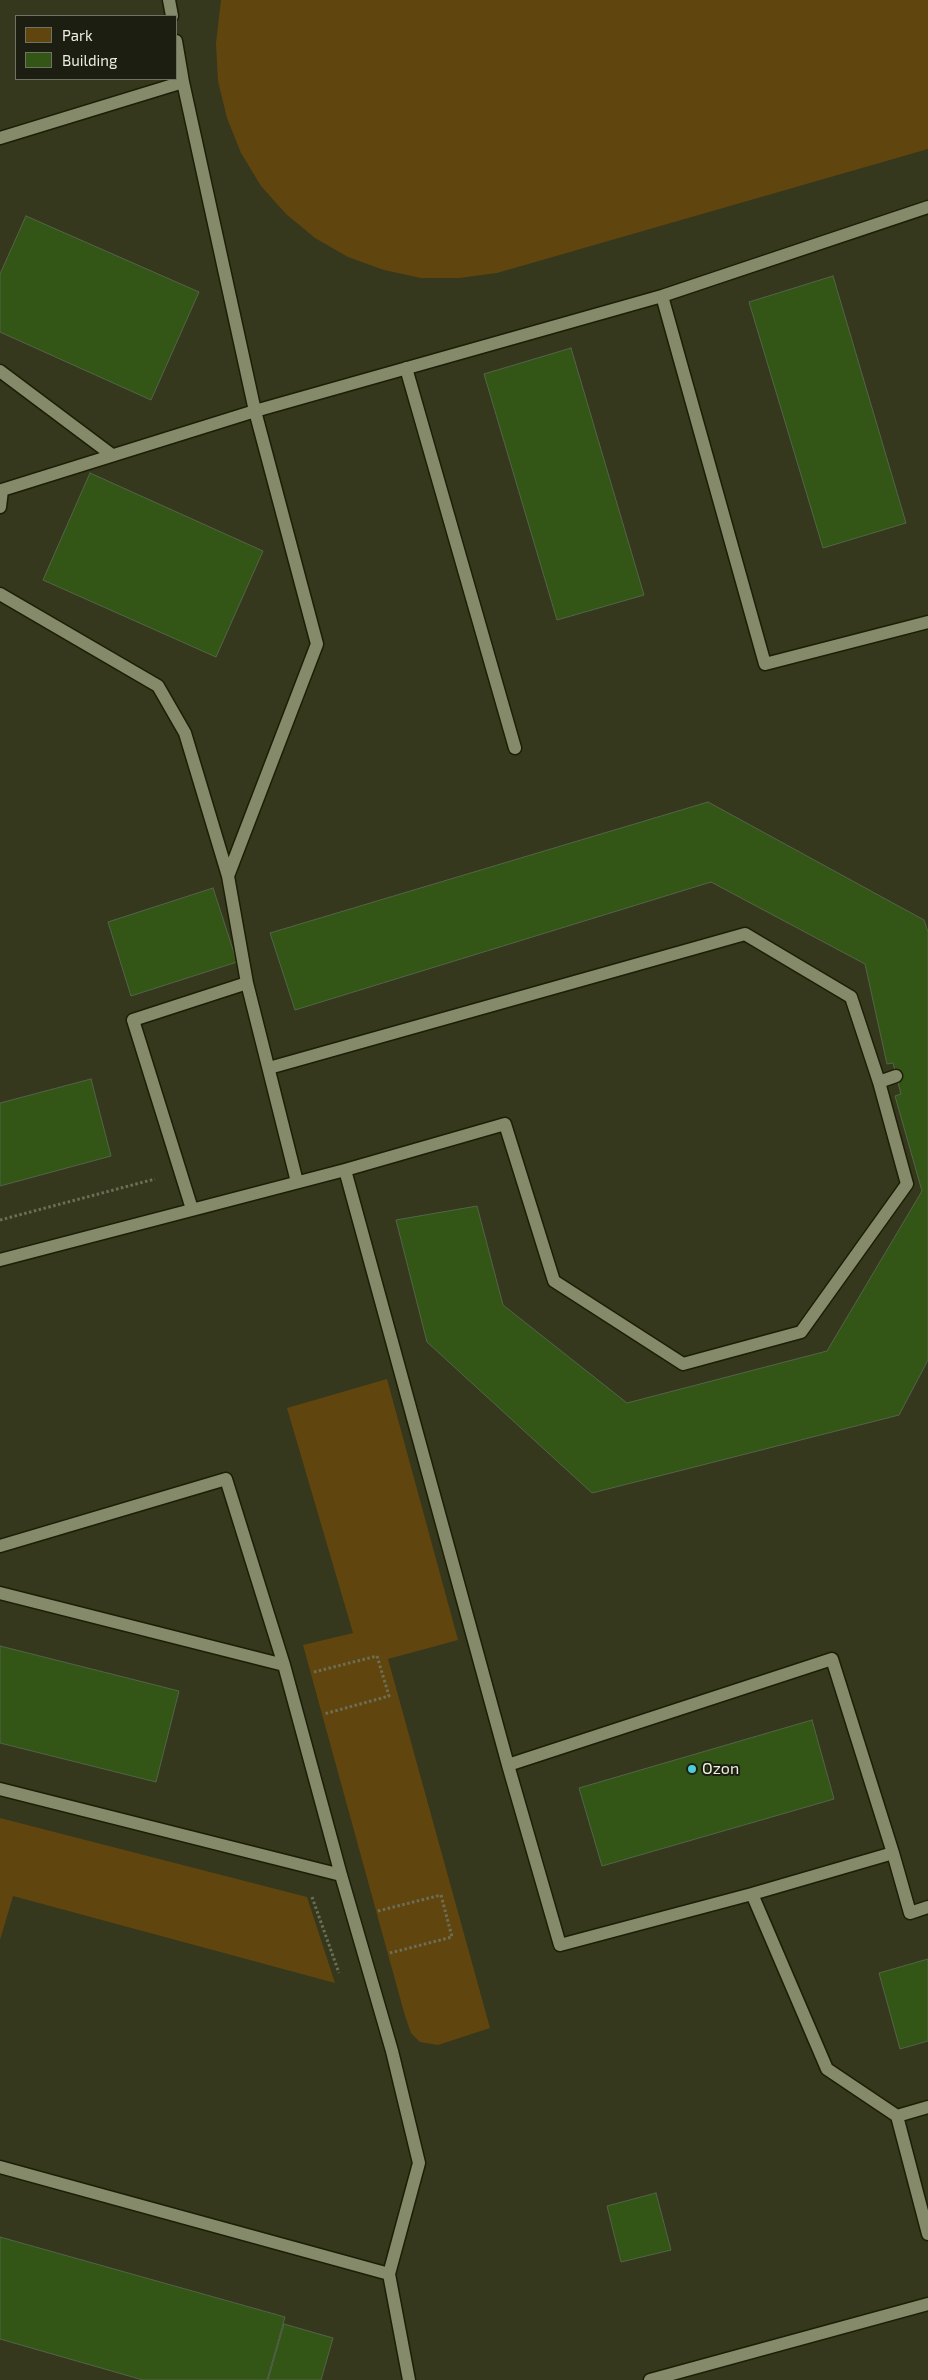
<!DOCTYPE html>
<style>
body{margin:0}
#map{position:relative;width:928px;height:2380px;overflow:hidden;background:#35381c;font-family:"Exo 2",sans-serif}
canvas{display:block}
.legend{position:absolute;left:15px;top:15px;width:162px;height:65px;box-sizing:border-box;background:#1c1e12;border:1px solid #6f7264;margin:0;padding:6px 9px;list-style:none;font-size:15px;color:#ecefde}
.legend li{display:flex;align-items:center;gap:10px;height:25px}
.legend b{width:25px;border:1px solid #6f7264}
</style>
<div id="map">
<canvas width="928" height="2380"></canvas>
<ul class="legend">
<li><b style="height:14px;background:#61450e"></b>Park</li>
<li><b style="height:14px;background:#335515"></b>Building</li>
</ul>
</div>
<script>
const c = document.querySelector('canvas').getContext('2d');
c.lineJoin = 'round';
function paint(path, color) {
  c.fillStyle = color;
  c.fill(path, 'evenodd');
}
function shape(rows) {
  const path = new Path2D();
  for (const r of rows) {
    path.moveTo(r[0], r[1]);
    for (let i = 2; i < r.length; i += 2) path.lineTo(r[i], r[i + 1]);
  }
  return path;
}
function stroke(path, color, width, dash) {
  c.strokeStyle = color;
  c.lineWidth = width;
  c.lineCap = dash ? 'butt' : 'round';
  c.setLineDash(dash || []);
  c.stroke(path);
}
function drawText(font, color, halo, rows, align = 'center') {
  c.font = font + ' "Exo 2",sans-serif';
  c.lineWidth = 4;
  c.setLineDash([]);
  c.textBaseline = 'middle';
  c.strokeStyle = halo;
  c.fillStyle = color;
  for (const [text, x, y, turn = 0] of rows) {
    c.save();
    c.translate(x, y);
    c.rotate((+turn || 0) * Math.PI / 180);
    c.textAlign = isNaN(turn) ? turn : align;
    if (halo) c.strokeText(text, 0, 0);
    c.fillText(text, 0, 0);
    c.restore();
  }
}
paint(shape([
 [221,0,928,0,928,149,497,273,459,278,421,278,384,270,348,257,315,238,286,214,261,186,241,153,227,118,218,81,216,43],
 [387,1379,458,1640,388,1659,490,2028,438,2045,420,2042,411,2033,405,2016,303,1645,353,1633,287,1408],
 [0,1818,307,1897,335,1983,13,1896,0,1940]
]), '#61450e');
const building = shape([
 [26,216,199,292,151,400,0,332,0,274,26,216],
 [833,276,906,523,823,548,749,302,833,276],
 [571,348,644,595,557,620,484,374,571,348],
 [90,473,263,551,216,657,43,580,90,473],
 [708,802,924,920,928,932,928,1360,899,1415,592,1493,427,1342,396,1220,477,1206,503,1305,627,1403,827,1351,922,1191,895,1096,901,1094,893,1063,887,1064,865,964,711,882,295,1010,270,933,708,802],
 [213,888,237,962,131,996,108,922,213,888],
 [91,1079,111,1156,0,1186,0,1103,91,1079],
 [0,1646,179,1691,156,1782,0,1743,0,1646],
 [812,1720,834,1799,602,1866,579,1788,812,1720],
 [928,1959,928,2041,900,2049,879,1973,928,1959],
 [656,2193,671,2250,621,2262,607,2206,656,2193],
 [0,2237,285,2317,267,2380,143,2380,0,2339,0,2237],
 [284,2324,333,2338,321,2380,268,2380,284,2324]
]);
paint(building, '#335515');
stroke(building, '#54644a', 1);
const service = shape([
 [169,0,172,16],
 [176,41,183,82,255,411,662,296,928,207],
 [0,138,183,82],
 [662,296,765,664,928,622],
 [406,368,515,748],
 [0,371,112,455],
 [0,507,2,490,255,411,317,644,228,876,247,983,297,1182],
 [0,594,158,686,185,733,228,876],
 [269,1068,745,934,851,997,879,1082,896,1076],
 [345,1170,505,1124,554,1281,683,1364,801,1332,907,1184,879,1082],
 [192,1209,133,1020,247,983],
 [0,1260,345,1170,508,1765,832,1659,893,1853,752,1894,827,2069,897,2116,928,2234],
 [0,1546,226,1479,284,1665],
 [0,1593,284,1665,341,1875],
 [508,1765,560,1945,752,1894],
 [0,1789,341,1875,392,2051,419,2163,389,2274,409,2380],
 [893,1853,910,1913,928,1907],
 [897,2116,928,2107],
 [0,2167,389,2274],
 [650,2380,928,2304]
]);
stroke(service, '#1c1f04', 15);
stroke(shape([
 [0,1220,155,1179],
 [314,1672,377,1656,389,1696,324,1714],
 [312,1897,339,1973],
 [378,1911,441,1895,452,1937,390,1953]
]), '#6c6f57', 3, [2.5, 2.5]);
stroke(service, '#858a6b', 12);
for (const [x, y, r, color] of [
 [692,1769,5,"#52cbd9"]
]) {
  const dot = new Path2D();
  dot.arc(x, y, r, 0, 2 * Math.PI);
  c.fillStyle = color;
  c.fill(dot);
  stroke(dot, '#1c1e12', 2);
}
drawText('16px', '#ecefde', '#1c1e12', [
 ["Ozon",702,1769]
], 'left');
</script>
